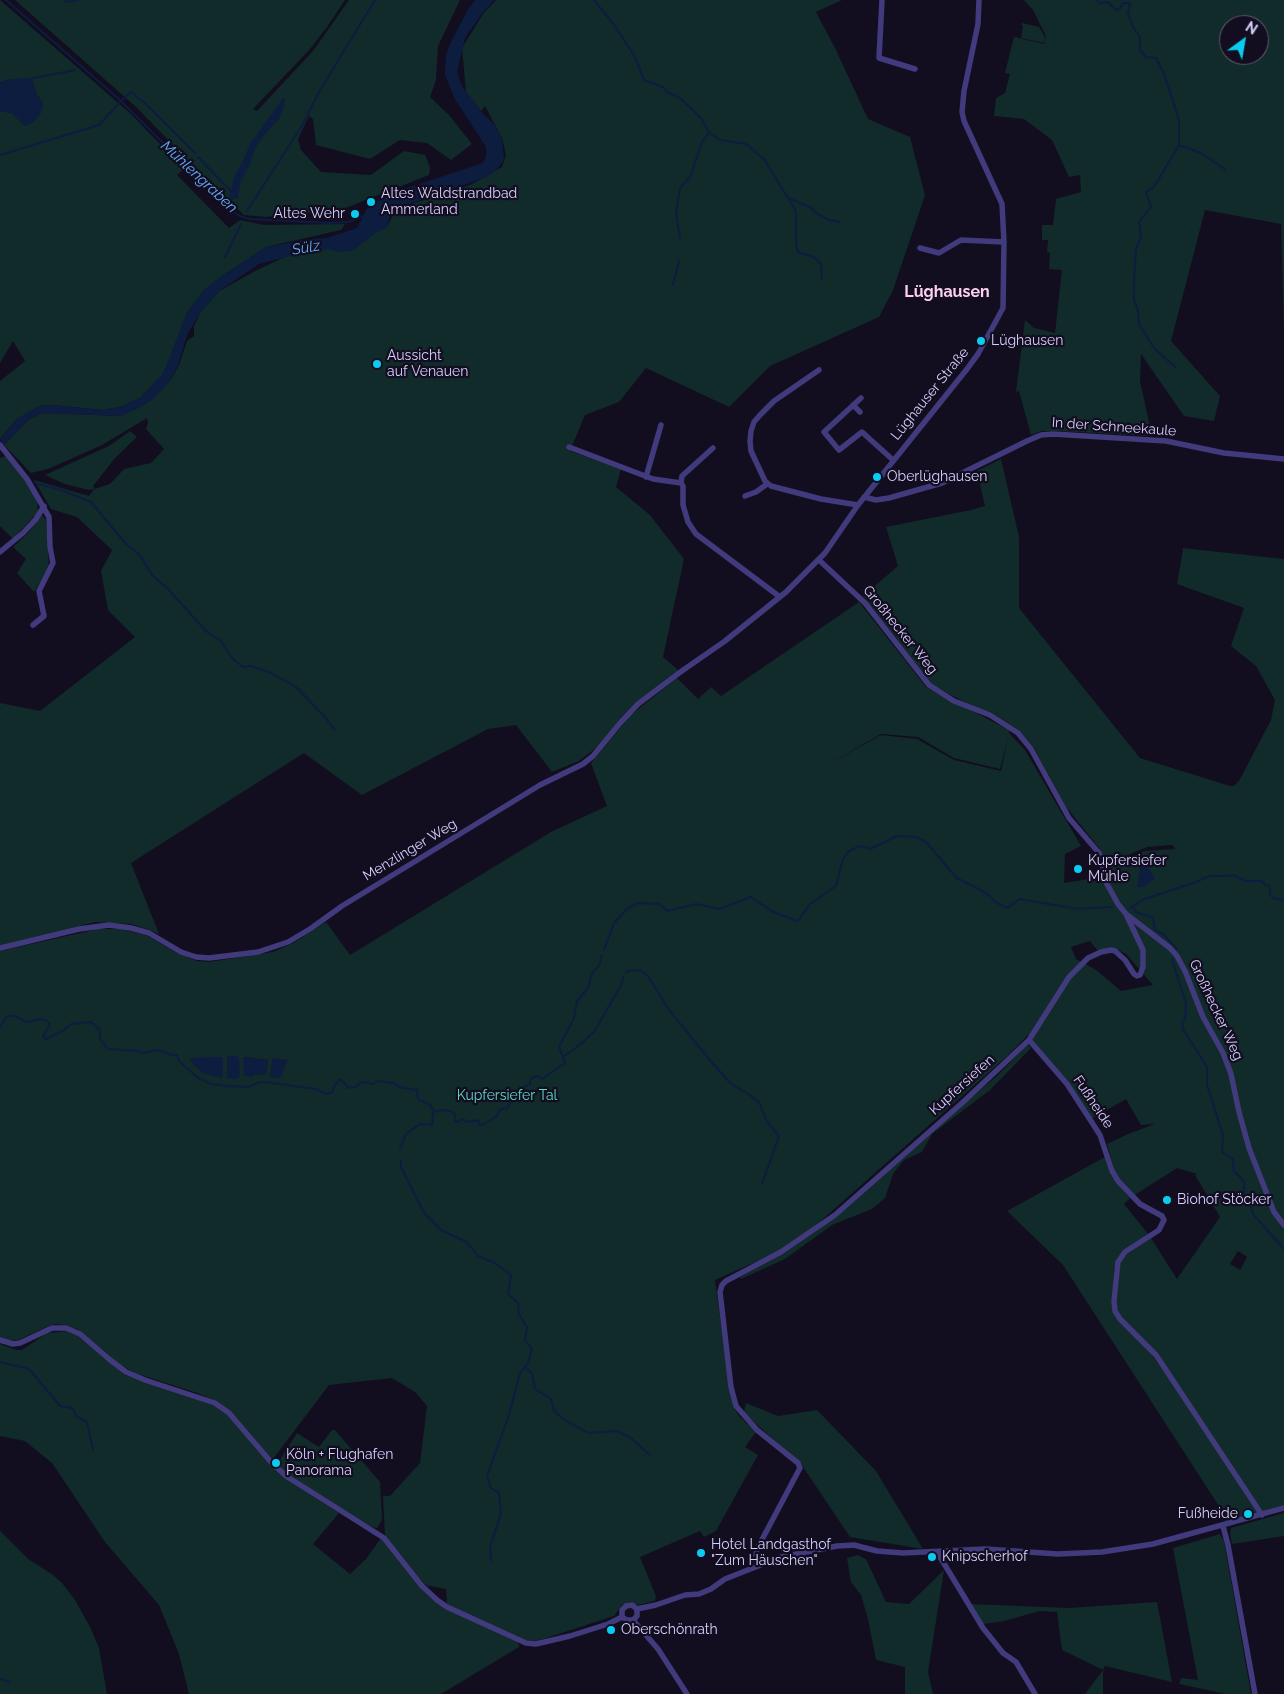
<!DOCTYPE html>
<meta charset="utf-8">
<style>
body{margin:0}
#map{position:relative;width:1284px;height:1694px;overflow:hidden;background:#120e20;font-family:Raleway,sans-serif}
canvas{display:block}
.north{position:absolute;left:1219px;top:15px;width:50px;height:50px;box-sizing:border-box;background:#120e20;border:1px solid #615b78;border-radius:50%;rotate:32deg;font-size:14px;font-weight:700;line-height:20px;text-align:center;color:#d7cffd}
.north::after{content:'';display:block;margin:auto;width:18px;height:22px;background:#0accef;clip-path:polygon(50% 0,100% 100%,50% 72%,0 100%)}
</style>
<div id="map">
<canvas width="1284" height="1694"></canvas>
<div class="north">N</div>
</div>
<script>
const c = document.querySelector('canvas').getContext('2d');
c.lineJoin = 'round';
function paint(path, color) {
  c.fillStyle = color;
  c.fill(path, 'evenodd');
}
function shape(rows) {
  const path = new Path2D();
  for (const r of rows) {
    path.moveTo(r[0], r[1]);
    for (let i = 2; i < r.length; i += 2) path.lineTo(r[i], r[i + 1]);
  }
  return path;
}
function stroke(path, color, width, dash) {
  c.strokeStyle = color;
  c.lineWidth = width;
  c.lineCap = dash ? 'butt' : 'round';
  c.setLineDash(dash || []);
  c.stroke(path);
}
function drawText(font, color, halo, rows, align = 'center') {
  c.font = font + ' Raleway,sans-serif';
  c.lineWidth = 4.5;
  c.setLineDash([]);
  c.textBaseline = 'middle';
  c.strokeStyle = halo;
  c.fillStyle = color;
  for (const [text, x, y, turn = 0] of rows) {
    c.save();
    c.translate(x, y);
    c.rotate((+turn || 0) * Math.PI / 180);
    c.textAlign = isNaN(turn) ? turn : align;
    if (halo) c.strokeText(text, 0, 0);
    c.fillText(text, 0, 0);
    c.restore();
  }
}
paint(shape([
 [0,0,131,114,184,169,177,175,229,228,240,220,264,225,345,224,341,230,266,247,222,276,203,291,163,374,140,398,120,407,102,410,52,405,40,406,17,419,0,439,0,381,25,361,13,341,0,363,0,111,11,113,43,104,36,93,32,80,29,79,12,79,0,82],
 [15,0,345,0,327,27,310,49,253,109,257,111,313,51,349,0,460,0,438,46,436,80,430,97,449,115,472,144,451,160,427,143,400,140,370,159,316,145,313,119,309,116,298,139,301,150,321,172,371,175,404,151,425,155,430,167,429,175,343,209,266,217,244,215,218,191,136,107],
 [496,0,842,0,816,12,836,50,868,119,910,137,925,195,893,290,879,317,770,366,729,407,646,368,619,402,585,415,570,451,621,469,616,487,650,515,684,559,663,657,678,670,636,702,622,716,601,744,579,761,552,772,516,725,488,729,362,795,304,753,131,863,159,934,147,929,131,924,95,922,0,946,0,703,40,711,135,637,108,610,101,571,112,550,77,517,51,509,34,480,89,496,94,489,89,490,65,484,45,475,109,446,130,431,137,437,115,458,93,486,95,489,110,484,124,469,151,463,164,449,146,429,148,423,147,418,102,445,48,469,31,473,4,445,28,420,43,413,121,416,170,381,179,365,187,341,194,336,194,326,200,313,219,291,259,269,294,253,387,227,396,209,470,185,502,167,506,155,502,138,485,106,481,111,466,92,462,48,483,14],
 [1024,0,1284,0,1284,330,1281,224,1205,210,1171,341,1220,396,1214,421,1184,416,1141,354,1140,381,1152,436,1058,431,1042,431,1031,435,1019,391,1016,392,1025,320,1034,328,1055,333,1062,270,1049,269,1050,253,1047,252,1048,240,1042,240,1042,225,1053,225,1056,199,1081,192,1080,175,1069,177,1052,140,1024,119,994,116,996,98,1005,93,1010,74,1005,73,1014,37,1044,44,1046,36,1033,10],
 [1229,25,1259,25,1259,55,1229,55],
 [1022,23,1039,27,1045,37,1044,43,1021,38,1023,26,1021,25],
 [6,456,24,477,37,501,38,512,13,539,0,526,0,458],
 [1001,459,1019,537,1019,608,1140,758,1230,786,1234,786,1239,781,1271,720,1275,700,1256,666,1231,646,1244,608,1177,584,1183,550,1182,548,1284,559,1284,1505,1263,1511,1259,1507,1157,1354,1124,1321,1116,1308,1120,1265,1123,1257,1151,1238,1177,1279,1220,1217,1195,1175,1197,1174,1177,1168,1133,1196,1115,1174,1107,1144,1128,1134,1155,1124,1141,1125,1126,1099,1091,1119,1033,1042,1033,1038,1028,1035,1005,1058,815,1226,780,1251,715,1280,730,1393,734,1408,739,1416,756,1432,745,1447,758,1455,716,1531,704,1537,700,1531,640,1557,656,1596,655,1601,638,1605,630,1602,622,1605,614,1616,537,1641,526,1640,447,1605,446,1589,425,1585,385,1535,383,1496,390,1496,420,1463,427,1406,415,1392,392,1378,329,1385,273,1459,270,1457,230,1411,219,1402,197,1393,135,1373,119,1364,77,1329,64,1325,57,1324,51,1325,18,1340,8,1341,0,1337,0,951,98,929,121,929,148,936,177,953,197,961,209,962,273,952,295,942,326,922,350,955,551,832,607,806,591,763,631,715,677,678,698,699,711,687,721,696,859,602,926,687,1009,730,1009,733,1025,750,1081,846,1065,854,1064,883,1101,877,1106,879,1104,869,1104,863,1113,864,1144,851,1175,849,1174,846,1171,845,1147,847,1114,861,1105,860,1100,849,1066,807,1034,748,1020,731,991,712,974,707,928,683,895,636,863,596,898,566,886,527,971,510,985,506,977,471],
 [881,734,918,737,954,758,1000,769,1008,738,1001,771,954,760,917,739,881,735,829,764],
 [1090,941,1097,950,1114,948,1126,954,1153,985,1121,991,1096,970,1076,959,1071,947],
 [244,1057,268,1060,266,1073,255,1075],
 [1238,1251,1247,1257,1240,1270,1230,1264],
 [42,515,46,520,49,567,34,592,17,573,26,559,13,547,27,534],
 [1028,1044,1031,1048,990,1090,932,1134,922,1152,904,1160,893,1174,885,1198,872,1209,832,1225,785,1259,741,1279,740,1277,783,1254,818,1230,855,1201,931,1132,998,1075],
 [1105,1157,1111,1176,1130,1198,1124,1204,1149,1235,1118,1258,1114,1270,1112,1309,1120,1323,1147,1348,1171,1381,1258,1513,1226,1523,1224,1518,1226,1517,1063,1265,1007,1211],
 [66,1331,78,1336,125,1375,165,1389,205,1400,220,1409,233,1420,291,1482,339,1513,313,1544,350,1574,366,1559,381,1538,427,1595,516,1641,519,1644,519,1647,441,1694,189,1694,179,1654,159,1605,105,1542,52,1463,25,1441,0,1436,0,1344,17,1350,22,1350,47,1333],
 [746,1403,778,1416,817,1410,876,1471,923,1549,850,1537,801,1464,744,1413],
 [332,1430,335,1430,380,1482,382,1520,377,1528,372,1527,325,1499,287,1473,277,1464,297,1433,319,1447],
 [1284,1513,1284,1536,1232,1544,1230,1534,1231,1528],
 [0,1531,28,1559,53,1575,62,1583,75,1600,90,1627,99,1648,107,1694,0,1694],
 [1220,1534,1224,1541,1251,1694,1226,1694,1179,1684,1181,1678,1198,1680,1173,1548],
 [858,1555,866,1559,886,1602,909,1604,944,1570,928,1672,933,1694,905,1694,905,1667,876,1660,868,1619,861,1595,851,1582,847,1558],
 [1157,1602,1172,1682,1105,1666,1103,1670,1103,1694,1085,1694,1103,1670,1062,1650,1057,1612,1040,1611,1004,1621,983,1624,970,1604,1069,1608]
]), '#112a2a');
paint(shape([
 [475,0,494,0,481,15,465,38,457,72,462,86,482,113,495,125,502,139,504,160,496,170,486,177,395,209,391,213,387,227,374,234,354,250,341,252,327,249,302,253,259,264,219,291,200,313,187,335,178,365,170,381,152,400,139,408,121,416,43,413,28,420,4,445,0,440,17,419,28,412,40,406,52,405,102,410,120,407,140,398,163,374,187,312,203,291,222,276,266,247,310,239,327,238,357,228,368,207,392,193,483,163,486,156,486,147,455,99,445,75,446,55,450,44,467,11],
 [27,78,32,80,36,93,43,104,41,113,34,122,25,126,11,113,0,111,0,82,12,79],
 [283,98,285,99,284,106,279,119,264,135,255,149,250,164,240,183,238,198,232,200,230,195,234,177,243,161,250,144],
 [1144,858,1155,879,1143,887,1137,887,1140,870,1138,863,1140,860],
 [227,1056,236,1056,239,1058,240,1075,237,1079,227,1078],
 [221,1057,223,1058,223,1075,221,1078,203,1073,190,1061,192,1058],
 [244,1057,268,1060,266,1074,255,1075,252,1077,244,1076,243,1059],
 [273,1058,288,1060,280,1078,270,1077,272,1060]
]), '#0d1d40');
stroke(shape([
 [6,0,121,101,131,92,148,106,195,153],
 [65,0,68,2,78,0],
 [594,0,615,26,635,57,644,80,663,87,667,92,680,98,701,118,709,133,720,140,746,144,764,159,796,211,796,244,798,252,814,257,821,264,822,279],
 [1097,0,1099,3,1108,2,1116,10,1120,9,1123,3,1130,3,1128,14,1133,27,1140,37,1140,50,1146,57,1156,58,1164,74,1179,120,1179,145,1154,187,1146,192,1151,207,1139,222,1141,238,1136,248,1134,284,1134,299,1138,311,1139,324,1154,348,1176,368],
 [29,79,75,70],
 [1179,145,1201,153,1226,170],
 [0,155,99,125,121,101,225,205,233,212,242,217,250,219,329,223,348,222,363,216],
 [198,157,231,191],
 [788,198,810,207,816,213,829,220,840,222],
 [247,211,303,124,319,92,375,0],
 [680,239,676,213,680,188,690,177,702,142,709,133],
 [225,257,241,224],
 [673,285,679,261],
 [35,483,64,491,91,502,126,544,140,555,152,575,167,588,207,632,220,640,233,659,243,667,251,666,271,673,296,687,325,717,335,730],
 [1133,906,1136,912,1153,918,1155,930,1163,934,1177,949],
 [1130,908,1142,900,1193,883,1210,876,1227,876,1233,875,1246,881,1261,881,1265,885,1270,886,1270,894,1273,898,1284,900],
 [604,950,614,923,628,908,638,903,660,904,667,911,696,904,719,909,751,897,773,912,798,921,810,904,836,886,843,859,849,851,860,846,870,849,897,836,916,837,925,841,957,878,986,893,997,903,1008,908,1019,899,1078,909,1112,907],
 [1172,959,1186,1004,1185,1020,1182,1022,1183,1029,1207,1067,1207,1085,1223,1135,1222,1152,1233,1159,1234,1171,1244,1181,1244,1197,1250,1203,1253,1214,1284,1249],
 [626,973,628,971,640,970,648,976,669,1010,709,1059,731,1084,750,1095,760,1104,766,1120,779,1136,762,1184],
 [0,1027,7,1016,15,1016,26,1022,41,1019,47,1021,50,1024,43,1037,46,1039,63,1031,71,1024,91,1022,100,1030,100,1039,108,1049,138,1051,143,1053,158,1050,171,1055,177,1055,179,1061,198,1078,212,1084,227,1086,248,1087,257,1083,265,1082,315,1089,327,1094,332,1092,335,1085,341,1079,348,1088,355,1087,362,1082,373,1084,377,1081,394,1083,399,1087,417,1090,418,1099,430,1105,434,1112,442,1110,450,1111,455,1114,455,1121,457,1122,463,1119,468,1122,478,1120,479,1125,482,1125,496,1117,501,1109,508,1108,510,1103,517,1099,521,1089,530,1084,530,1081,533,1077,537,1076,542,1079,565,1063,559,1047,574,1018,577,1001,588,988,592,973,599,966,602,955],
 [564,1056,576,1048,594,1032,620,987,624,976],
 [400,1149,406,1134,420,1124,432,1125,433,1113],
 [401,1160,401,1167,424,1213,441,1230,467,1242,478,1256,495,1263,511,1275,508,1294,518,1303,519,1314,527,1327,525,1340,532,1349,528,1363,520,1373,509,1415,487,1476,491,1488,499,1493,501,1514,490,1547,491,1561],
 [0,1362,29,1369,60,1406,72,1408,77,1417,87,1422,93,1450],
 [526,1368,532,1373,535,1389,551,1399,554,1411,565,1420,588,1433,617,1431,631,1438,651,1456],
 [0,1679,10,1682]
]), '#0d1d40', 2);
stroke(shape([
 [882,0,879,58,915,69],
 [920,248,939,253,961,240,1004,242],
 [819,370,774,401,760,415,754,422,751,431,750,441,751,451,765,481,771,486,821,499,858,505],
 [861,398,824,432,839,450,862,432,893,460],
 [853,405,860,412],
 [0,445,27,479,49,517,50,547,53,563,39,591,44,616,33,625],
 [569,447,653,479,681,483,683,486,683,505,688,522,696,534,780,597],
 [646,477,661,425],
 [681,483,682,476,713,448],
 [745,496,756,492,767,484],
 [864,497,876,500,889,498,942,483,1027,441,1041,435,1053,434,1166,441,1224,453,1284,459],
 [0,552,23,533,36,519,44,506],
 [819,560,865,603,929,685,954,701,990,715,1018,733,1031,749,1069,818,1099,853,1103,861,1102,875,1118,904,1126,914,1170,948,1177,956,1185,971,1203,1017,1223,1053,1231,1074,1239,1112,1249,1148,1274,1212,1284,1225],
 [0,948,79,929,109,925,131,928,149,933,181,952,196,957,209,958,258,952,288,942,310,929,342,906,540,785,583,764,593,756,621,722,638,704,679,673,725,641,786,592,825,553,858,505,967,369,978,354,1003,308,1004,242,1002,204,964,121,962,112,964,91,978,24,979,0],
 [1029,1040,1067,1084,1100,1135,1112,1171,1118,1181,1140,1204,1162,1216,1164,1220,1159,1230,1125,1252,1118,1262,1114,1301,1115,1311,1120,1319,1156,1355,1262,1515],
 [0,1340,13,1344,20,1343,52,1328,66,1328,80,1334,109,1359,126,1372,145,1380,215,1403,229,1413,271,1462,286,1476,384,1538,422,1586,437,1600,447,1607,526,1643,536,1644,570,1636,608,1624,622,1617],
 [1223,1526,1228,1545,1255,1694],
 [937,1552,983,1628,1003,1653,1016,1662,1035,1694],
 [760,1564,756,1555,757,1549,800,1468,798,1463,757,1430,736,1406,731,1387,720,1292,722,1285,726,1281,781,1252,835,1215,962,1103,1029,1040,1069,977,1088,958,1101,952,1111,950,1115,951,1125,960,1134,974,1137,976,1140,975,1143,967,1143,950,1126,914],
 [637,1609,656,1605,685,1595,699,1594,711,1589,725,1579,781,1557,837,1546,854,1545,877,1551,903,1553,985,1549,1058,1554,1102,1552,1153,1544,1284,1508],
 [622,1617,622,1610,626,1606,632,1605,637,1609],
 [622,1617,627,1620,633,1620,637,1616,637,1609],
 [633,1620,658,1649,687,1694]
]), '#413b7d', 5.5);
for (const [x, y, r, color] of [
 [371,202,5,"#0accef"],
 [355,214,5,"#0accef"],
 [981,341,5,"#0accef"],
 [377,364,5,"#0accef"],
 [877,477,5,"#0accef"],
 [1078,869,5,"#0accef"],
 [1167,1200,5,"#0accef"],
 [276,1463,5,"#0accef"],
 [1248,1514,5,"#0accef"],
 [701,1553,5,"#0accef"],
 [932,1557,5,"#0accef"],
 [611,1630,5,"#0accef"]
]) {
  const dot = new Path2D();
  dot.arc(x, y, r, 0, 2 * Math.PI);
  c.fillStyle = color;
  c.fill(dot);
  stroke(dot, '#120e20', 2);
}
drawText('14px', '#d7cffd', '#120e20', [
 ["Altes Waldstrandbad",381,194],
 ["Ammerland",381,210],
 ["Altes Wehr",345,214,"right"],
 ["Lüghausen",991,341],
 ["Aussicht",387,356],
 ["auf Venauen",387,372],
 ["Oberlüghausen",887,477],
 ["Kupfersiefer",1088,861],
 ["Mühle",1088,877],
 ["Biohof Stöcker",1177,1200],
 ["Köln + Flughafen",286,1455],
 ["Panorama",286,1471],
 ["Fußheide",1238,1514,"right"],
 ["Hotel Landgasthof",711,1545],
 ["\"Zum Häuschen\"",711,1561],
 ["Knipscherhof",942,1557],
 ["Oberschönrath",621,1630]
], 'left');
drawText('14px', '#d7cffd', '#120e20', [
 ["Lüghauser Straße",930,394,-51],
 ["In der Schneekaule",1114,427,4],
 ["Großhecker Weg",900,630,51],
 ["Menzlinger Weg",410,850,-31],
 ["Großhecker Weg",1216,1010,65],
 ["Kupfersiefen",962,1085,-42],
 ["Fußheide",1093,1102,56]
]);
drawText('14px', '#5fdac1', '#120e20', [
 ["Kupfersiefer Tal",507,1096]
]);
drawText('italic 15px', '#62abf9', '#120e20', [
 ["Mühlengraben",199,177,43],
 ["Sülz",306,248,-9]
]);
drawText('bold 16px', '#fdd1eb', '#120e20', [
 ["Lüghausen",947,292]
]);
</script>
